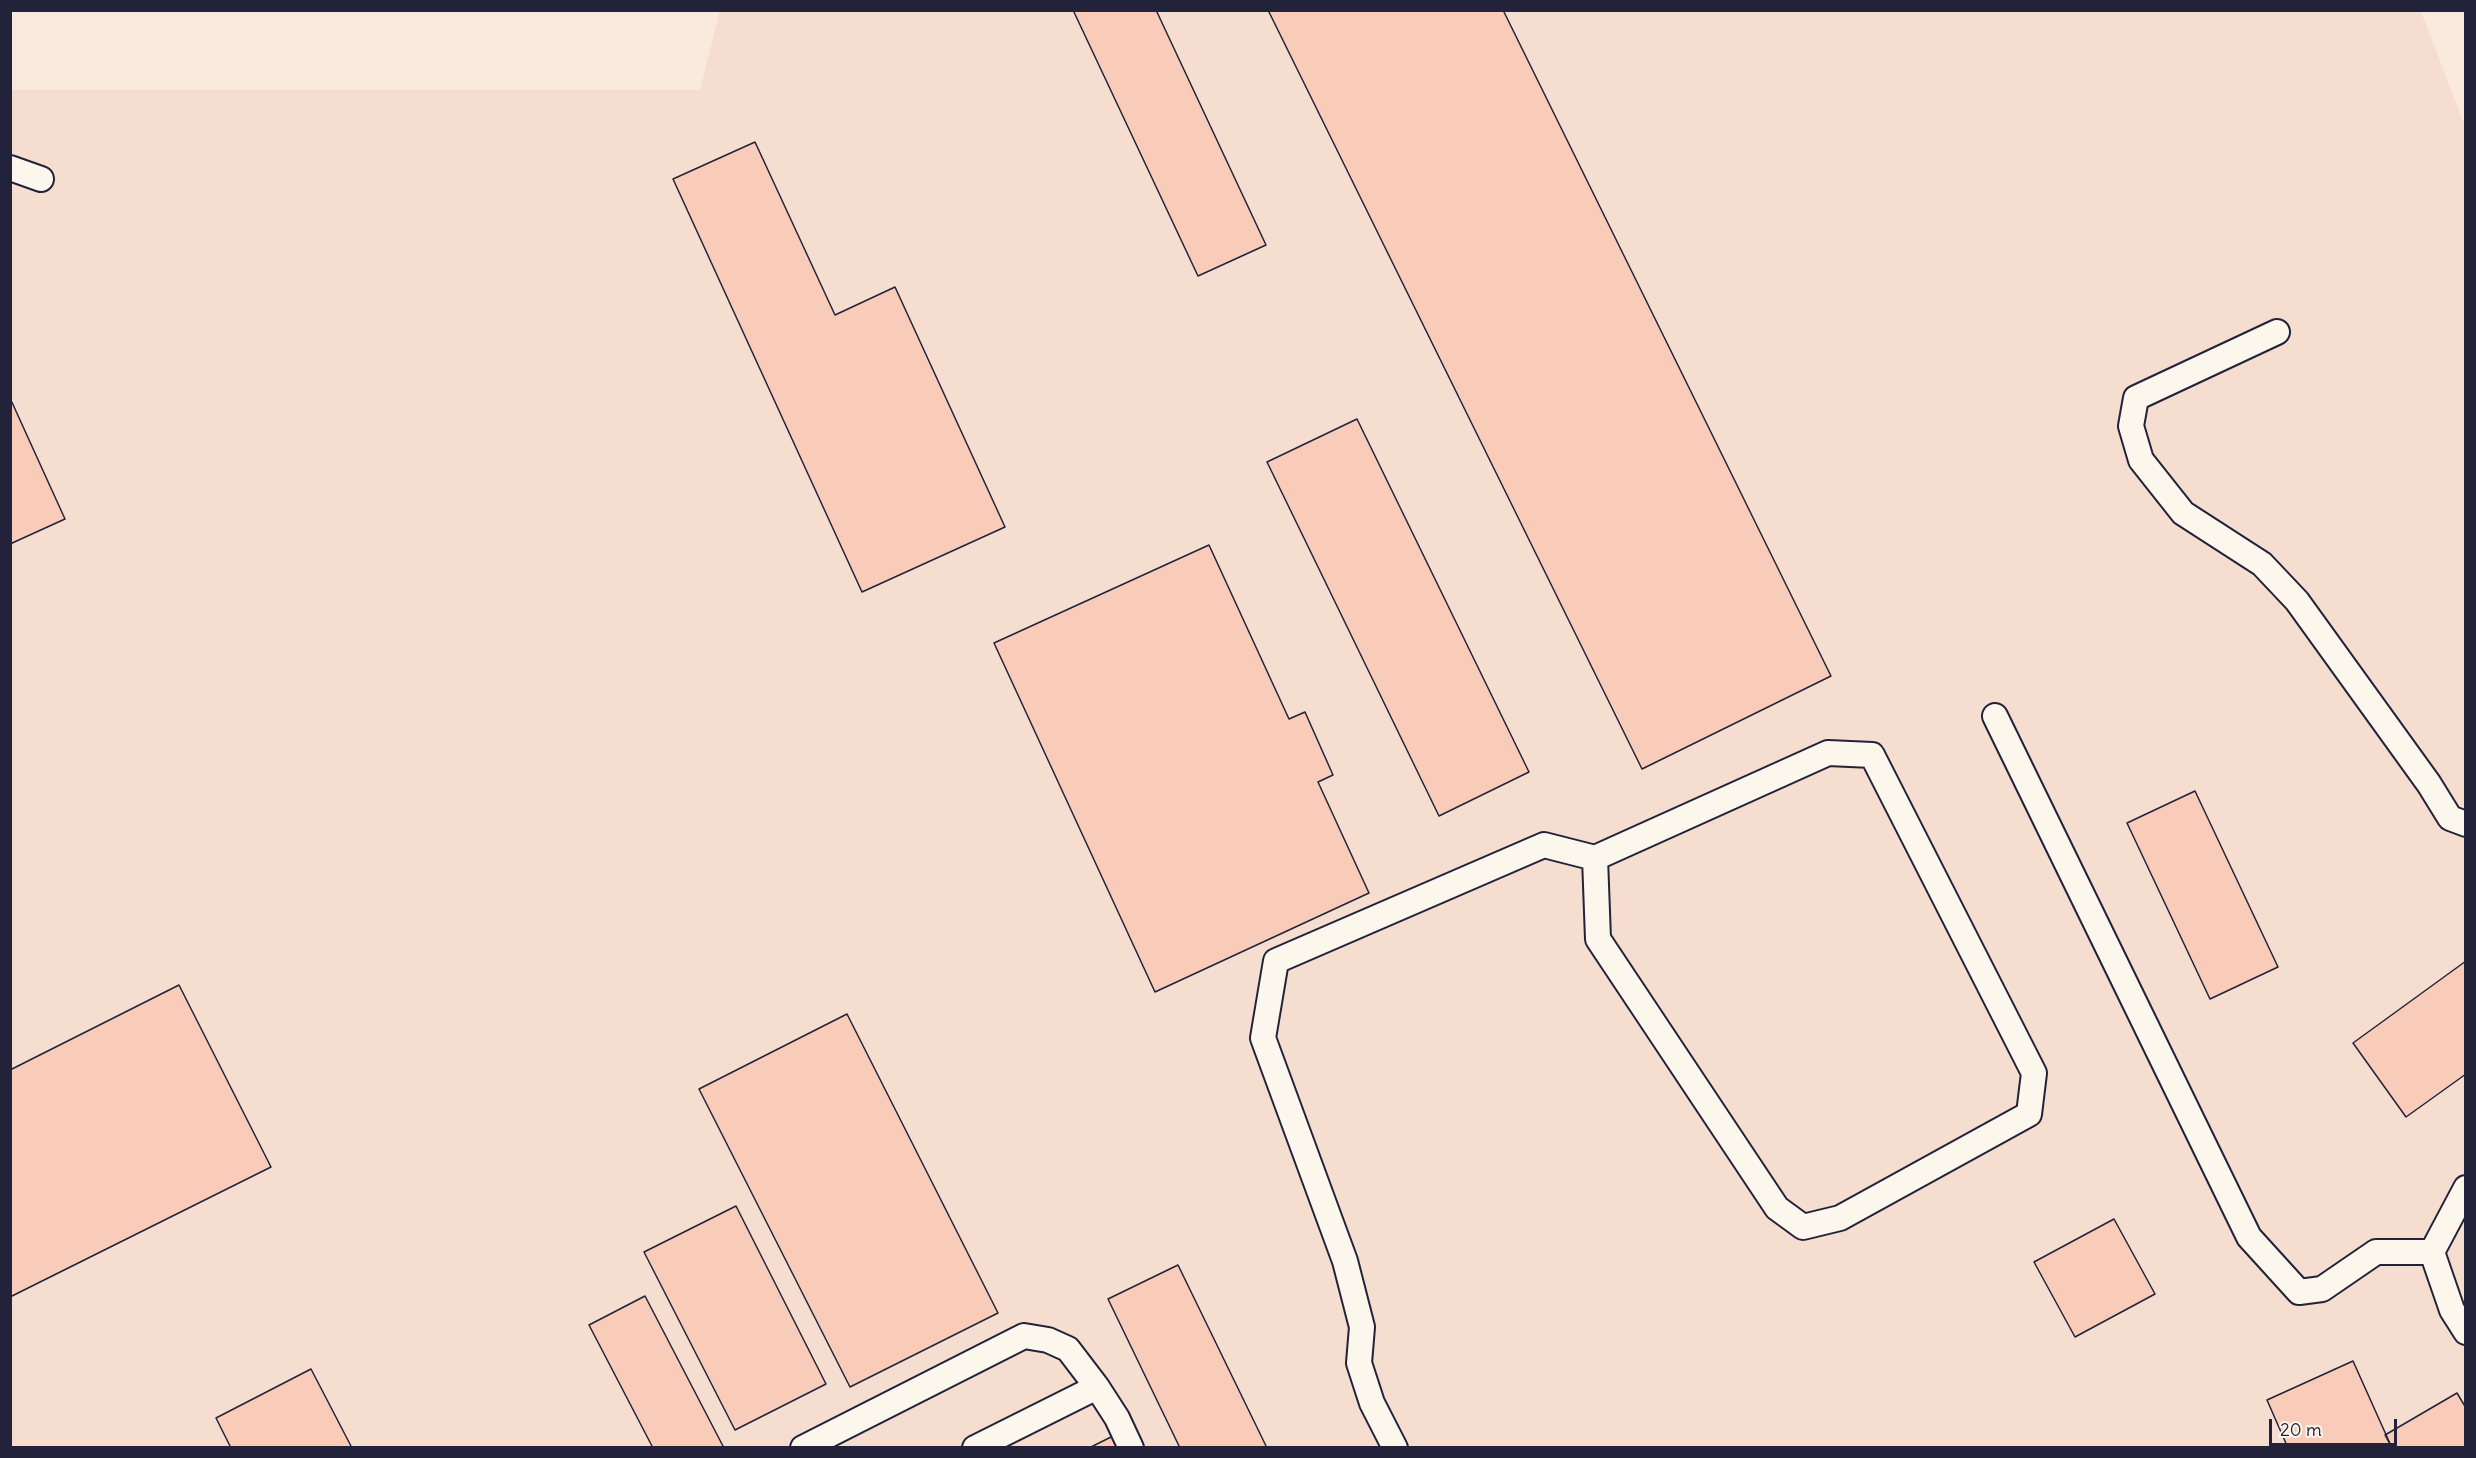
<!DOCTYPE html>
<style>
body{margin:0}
#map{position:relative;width:2476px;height:1458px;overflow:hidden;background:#faeadd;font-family:Delius,sans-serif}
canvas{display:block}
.frame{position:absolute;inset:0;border:12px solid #22223b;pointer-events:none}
.scale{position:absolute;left:2269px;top:1419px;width:128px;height:27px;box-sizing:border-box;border:3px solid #22223b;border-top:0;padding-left:8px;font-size:18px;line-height:21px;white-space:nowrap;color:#22223b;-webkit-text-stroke:4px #fbf7ec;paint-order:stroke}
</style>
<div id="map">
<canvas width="2476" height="1458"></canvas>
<div class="frame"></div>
<div class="scale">20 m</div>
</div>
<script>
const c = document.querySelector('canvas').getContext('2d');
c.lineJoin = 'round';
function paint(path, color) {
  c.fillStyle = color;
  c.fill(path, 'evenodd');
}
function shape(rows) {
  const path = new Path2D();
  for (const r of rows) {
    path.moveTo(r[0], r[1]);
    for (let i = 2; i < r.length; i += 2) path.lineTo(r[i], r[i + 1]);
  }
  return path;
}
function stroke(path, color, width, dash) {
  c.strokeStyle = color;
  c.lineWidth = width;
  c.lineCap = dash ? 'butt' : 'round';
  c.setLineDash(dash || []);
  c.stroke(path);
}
paint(shape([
 [720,10,2421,11,2466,129,2465,1447,11,1447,10,90,700,90]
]), '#f5ddcf');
const building = shape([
 [1073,10,1156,10,1266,245,1198,276,1073,10],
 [1268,10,1503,10,1831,676,1642,769,1268,10],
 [755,142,835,315,895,287,1005,527,862,592,673,179,755,142],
 [10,398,65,519,10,544,10,398],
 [1357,419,1529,772,1439,816,1267,462,1357,419],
 [1209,545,1289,719,1305,712,1333,775,1318,782,1369,893,1155,992,994,643,1209,545],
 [2195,791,2278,967,2210,999,2127,823,2195,791],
 [2466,961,2466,1074,2406,1117,2353,1043,2466,961],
 [179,985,271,1167,10,1297,10,1070,179,985],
 [847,1014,998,1313,850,1387,699,1089,847,1014],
 [736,1206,826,1384,735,1430,644,1252,736,1206],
 [2114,1219,2155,1294,2075,1337,2034,1262,2114,1219],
 [1178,1265,1267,1448,1180,1448,1108,1299,1178,1265],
 [645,1296,724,1448,653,1448,589,1325,645,1296],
 [2353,1361,2392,1448,2288,1448,2267,1400,2353,1361],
 [311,1369,352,1448,231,1448,216,1418,311,1369],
 [2457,1393,2466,1408,2466,1448,2392,1448,2385,1435,2457,1393],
 [1113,1436,1119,1448,1089,1448,1113,1436]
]);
paint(building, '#f8ccb9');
stroke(building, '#22223b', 1.5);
const lane = shape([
 [10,168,41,179],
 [2277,332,2136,398,2131,426,2141,460,2183,513,2262,564,2297,601,2429,784,2450,818,2466,824],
 [1995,716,2249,1237,2299,1292,2322,1289,2376,1252,2432,1252],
 [2466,1188,2432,1252,2452,1310,2466,1332],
 [1097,1387,1117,1418,1131,1448],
 [803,1448,1024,1336,1048,1340,1068,1349,1097,1387,975,1448],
 [1395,1448,1372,1403,1359,1363,1362,1327,1345,1261,1263,1038,1276,961,1544,845,1595,858,1828,753,1872,755,2034,1073,2029,1114,1840,1218,1803,1227,1777,1208,1598,939,1595,858]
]);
stroke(lane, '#22223b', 28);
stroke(lane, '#fbf7ec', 24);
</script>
